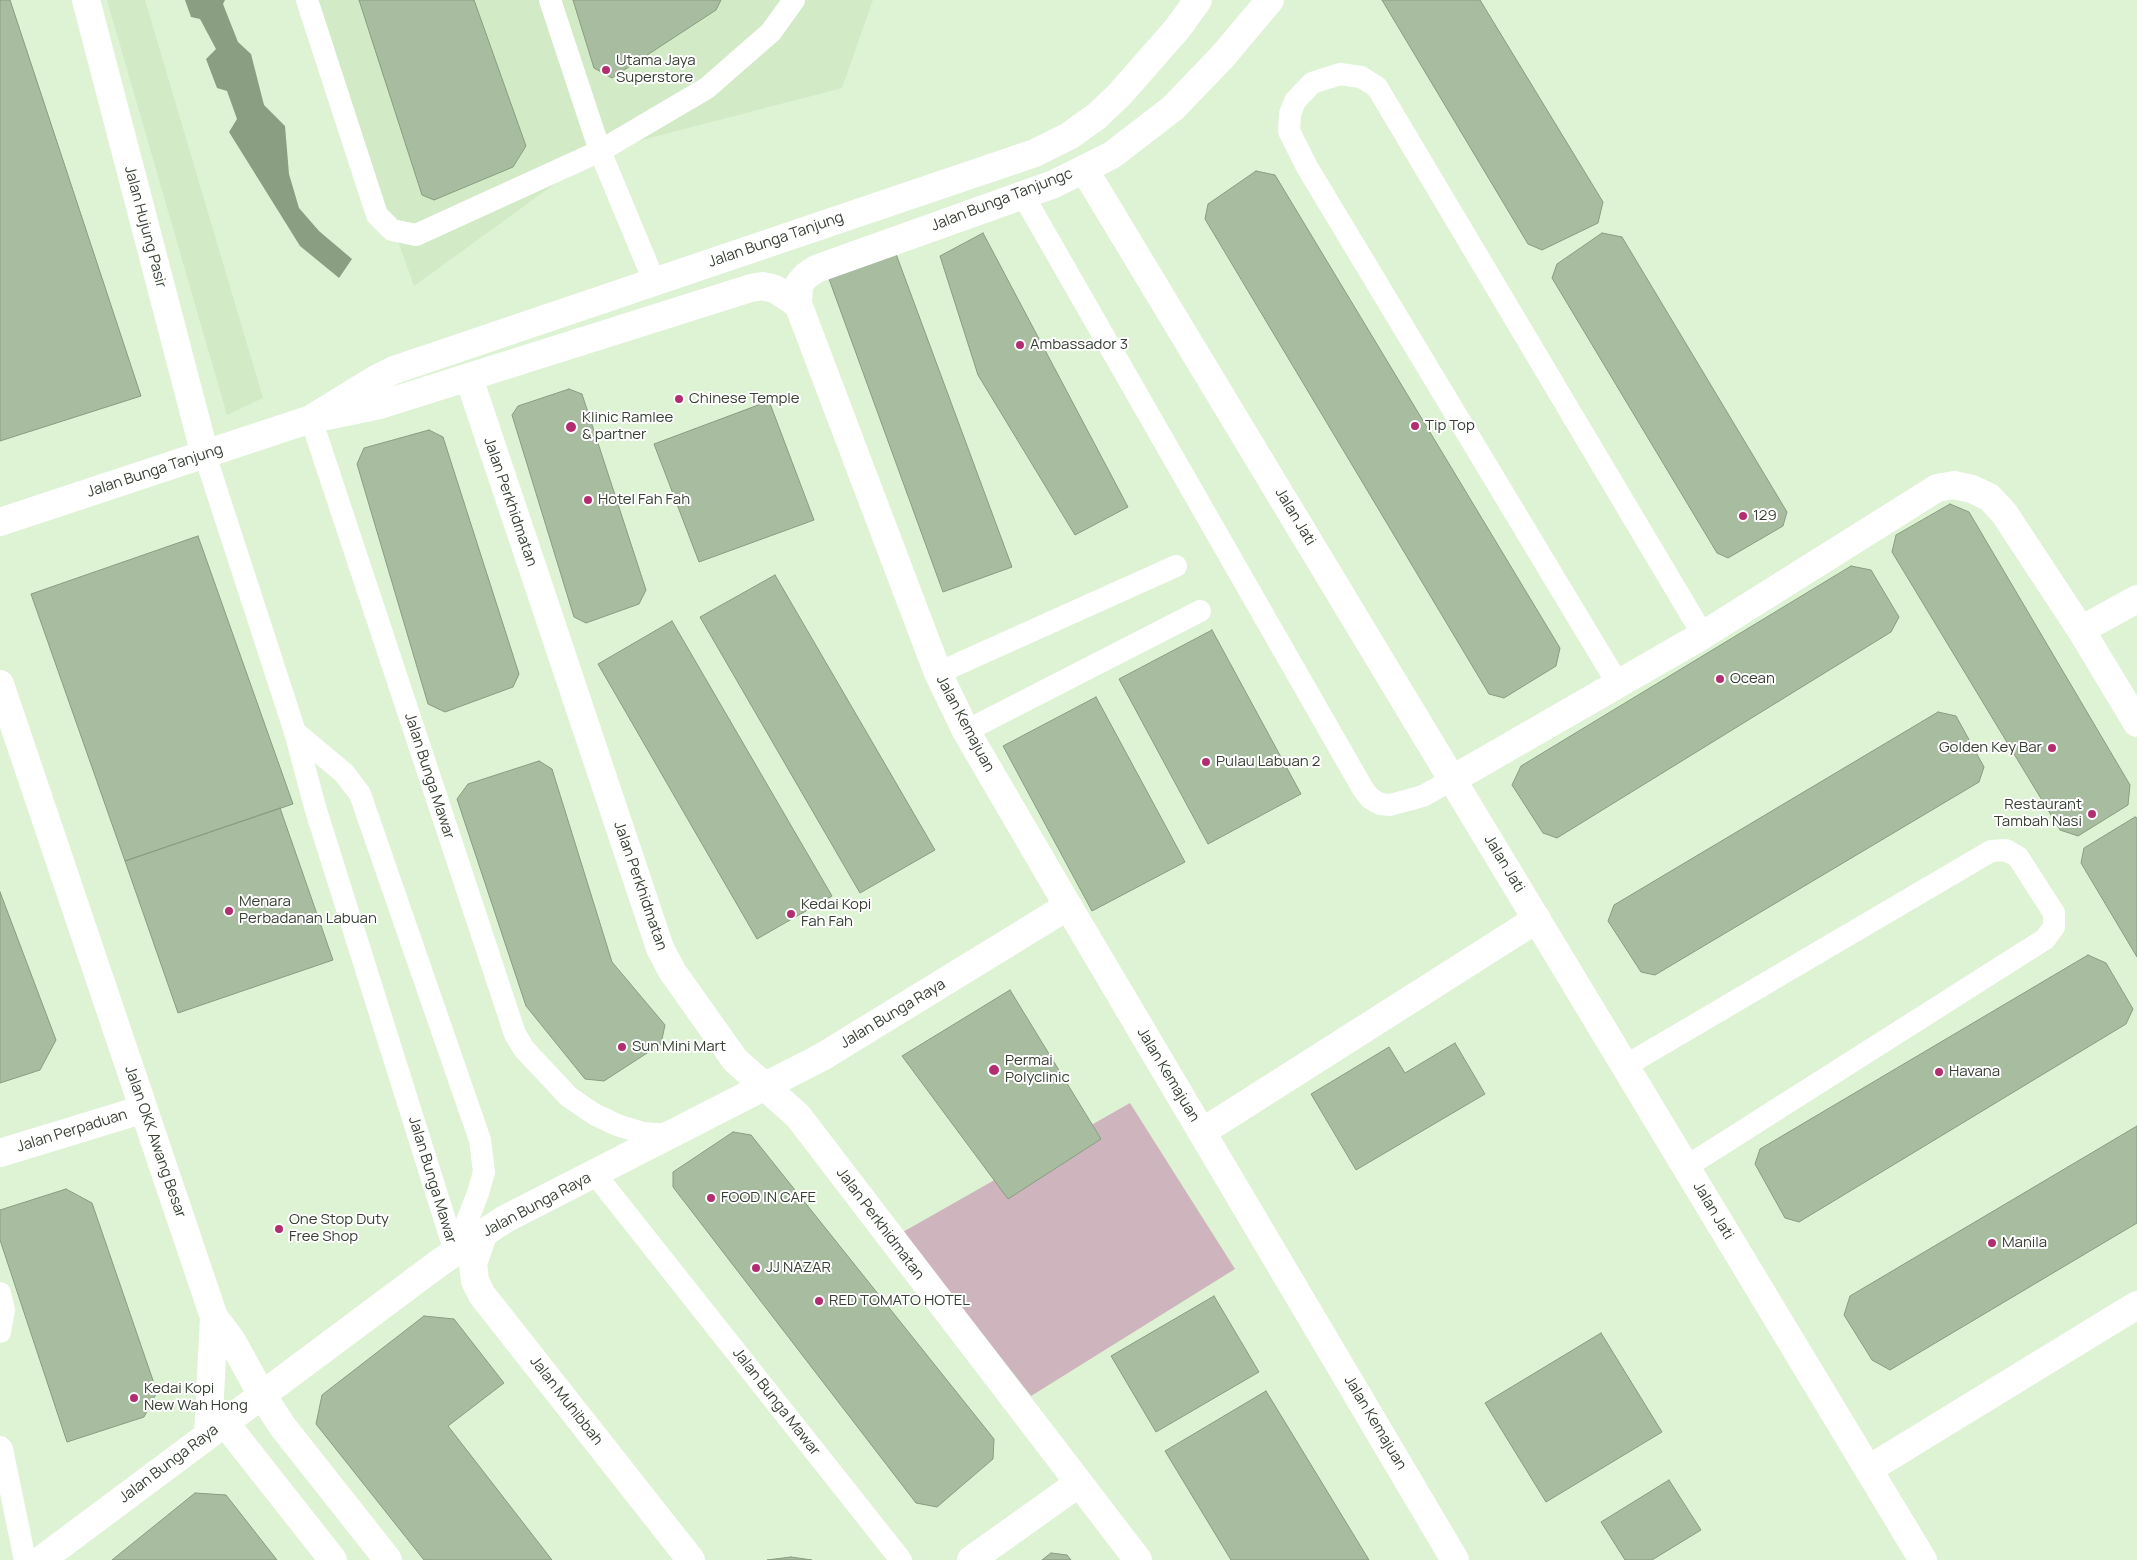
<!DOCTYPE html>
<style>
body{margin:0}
canvas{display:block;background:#def2d4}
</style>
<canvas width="2137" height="1560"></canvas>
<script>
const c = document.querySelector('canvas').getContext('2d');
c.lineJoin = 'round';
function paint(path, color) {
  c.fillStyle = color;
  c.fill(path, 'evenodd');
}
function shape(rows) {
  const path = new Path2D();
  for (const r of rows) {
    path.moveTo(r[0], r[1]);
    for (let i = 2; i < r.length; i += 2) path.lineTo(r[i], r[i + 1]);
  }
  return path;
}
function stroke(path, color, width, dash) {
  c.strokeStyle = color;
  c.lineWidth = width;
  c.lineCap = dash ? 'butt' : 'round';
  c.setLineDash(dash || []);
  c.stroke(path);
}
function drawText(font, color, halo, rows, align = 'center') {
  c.font = font + ' Manrope,sans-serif';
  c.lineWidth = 4;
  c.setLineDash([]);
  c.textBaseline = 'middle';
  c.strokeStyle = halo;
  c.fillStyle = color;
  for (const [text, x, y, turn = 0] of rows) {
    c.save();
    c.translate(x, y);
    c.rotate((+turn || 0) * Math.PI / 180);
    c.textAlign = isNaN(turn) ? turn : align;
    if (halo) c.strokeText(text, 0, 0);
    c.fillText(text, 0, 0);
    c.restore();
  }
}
paint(shape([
 [107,0,145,0,263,398,227,415],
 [311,0,873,0,842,88,600,151,414,286]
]), '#d2ebc6');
paint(shape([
 [1130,1103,1235,1269,1031,1396,903,1232]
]), '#ceb5bd');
paint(shape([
 [185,0,225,0,223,4,238,42,251,54,264,105,285,126,289,174,299,208,319,231,352,259,339,278,300,246,229,132,237,119,227,91,217,88,206,59,216,49,200,19,191,17]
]), '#8a9e81');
const building = shape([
 [0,0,10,0,141,396,0,441,0,0],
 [359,0,474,0,526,146,513,167,434,200,422,195,359,0],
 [573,0,721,0,716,10,612,78,594,68,573,0],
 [1382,0,1480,0,1603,202,1598,223,1542,250,1528,244,1382,0],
 [1256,171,1275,175,1560,648,1556,666,1504,698,1489,694,1205,219,1208,204,1256,171],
 [983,233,1128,507,1075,535,978,375,940,256,983,233],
 [1602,233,1622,237,1787,512,1783,526,1728,558,1717,553,1552,278,1557,264,1602,233],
 [896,254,1012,567,943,592,829,279,896,254],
 [569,389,582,394,646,590,639,604,586,623,574,617,512,415,518,406,569,389],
 [769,401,814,520,699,562,654,444,769,401],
 [429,430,443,437,519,674,513,687,445,712,428,704,357,464,364,448,429,430],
 [1950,504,1969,512,2130,785,2128,805,2078,836,2060,830,1892,552,1896,535,1950,504],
 [198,536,293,804,125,861,31,594,198,536],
 [1851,566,1871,570,1899,617,1891,632,1557,838,1543,833,1512,785,1521,766,1851,566],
 [775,575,935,850,860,893,700,617,775,575],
 [672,621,832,896,757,939,598,664,672,621],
 [1212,630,1301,794,1208,844,1119,679,1212,630],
 [1096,697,1185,862,1092,911,1003,746,1096,697],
 [1938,712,1956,716,1984,767,1979,782,1655,975,1641,972,1608,921,1614,905,1938,712],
 [539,761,552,769,612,962,665,1025,661,1044,604,1081,585,1079,526,1006,457,799,468,784,539,761],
 [280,808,333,960,178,1013,125,861,280,808],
 [2135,817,2137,818,2137,957,2081,863,2084,848,2135,817],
 [0,892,56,1040,40,1070,0,1083,0,892],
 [2088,955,2106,963,2133,1009,2126,1024,1799,1222,1785,1218,1755,1164,1760,1149,2088,955],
 [1010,990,1101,1139,1008,1199,902,1056,1010,990],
 [1455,1043,1485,1094,1356,1170,1311,1094,1389,1047,1405,1073,1455,1043],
 [2137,1126,2137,1223,1890,1370,1872,1360,1844,1315,1850,1296,2137,1126],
 [733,1132,751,1135,994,1439,993,1459,937,1507,916,1503,673,1187,673,1172,733,1132],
 [66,1189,92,1203,157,1392,144,1417,67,1442,0,1240,0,1210,66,1189],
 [1214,1296,1259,1372,1156,1432,1111,1356,1214,1296],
 [424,1316,454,1319,504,1383,448,1426,552,1560,424,1560,316,1424,322,1395,424,1316],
 [1601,1333,1662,1432,1546,1502,1485,1403,1601,1333],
 [1266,1391,1369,1560,1231,1560,1165,1451,1266,1391],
 [1669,1480,1701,1530,1652,1560,1625,1560,1601,1522,1669,1480],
 [195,1493,226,1495,277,1560,112,1560,195,1493],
 [1051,1553,1067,1555,1071,1560,1042,1560,1051,1553],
 [791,1557,812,1560,767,1560,791,1557]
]);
paint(building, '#a8bc9f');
stroke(building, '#899d80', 1);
stroke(shape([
 [307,0,377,215,392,230,416,235,600,151,707,88,771,32,794,0],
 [550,0,600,151,654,281],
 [1023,195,1363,789,1370,798,1380,804,1390,805,1423,796,1453,779],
 [311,419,515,1034,524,1049,569,1097,594,1114,617,1125,643,1133,671,1135],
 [205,455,295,732,315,807,455,1252],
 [938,673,1176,566],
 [1618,684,1307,167,1289,131,1290,114,1295,101,1312,83,1340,74,1361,77,1377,87,1703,635],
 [966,731,1200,611],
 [295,732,344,773,360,794,480,1140,484,1172,478,1193,455,1252],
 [1625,1066,1991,851,2006,850,2018,857,2054,913,2054,927,2045,939,1686,1167],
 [595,1174,901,1560],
 [0,1293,4,1310,0,1332],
 [0,1447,2,1449,25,1560]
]), '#fff', 22);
stroke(shape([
 [86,0,205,455],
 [469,378,660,948,672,971,735,1060,798,1116,1138,1560],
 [2081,630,2137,599],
 [0,684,214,1317,232,1341,262,1395,283,1427,388,1560],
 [1453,779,1703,635,1937,488,1954,485,1972,489,1989,497,2004,513,2081,630,2137,723],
 [1068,906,1455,1560],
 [1202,1132,1537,919],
 [0,1153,144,1109],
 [484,1232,473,1264,475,1281,482,1295,691,1560],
 [225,1423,333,1560],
 [1869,1469,2137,1305],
 [971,1560,1079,1483]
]), '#fff', 28);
stroke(shape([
 [1084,169,1923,1560]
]), '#fff', 28);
stroke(shape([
 [327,416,380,405,751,288,762,286,775,289,798,304],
 [0,522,311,419,376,379,394,370,1035,153,1069,136,1097,116,1120,94,1177,29,1198,0],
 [208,1435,214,1317],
 [41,1560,439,1263,505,1219,822,1057,1068,906,966,731,938,673,798,304,799,284,806,276,816,269,1054,184,1112,155,1173,108,1223,56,1270,0]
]), '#fff', 28);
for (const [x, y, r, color] of [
 [606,70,5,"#b32d71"],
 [1020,345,5,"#b32d71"],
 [679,399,5,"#b32d71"],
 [1415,426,5,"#b32d71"],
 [571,427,6,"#b32d71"],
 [588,500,5,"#b32d71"],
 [1743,516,5,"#b32d71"],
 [1720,679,5,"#b32d71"],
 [2052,748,5,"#b32d71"],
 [1206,762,5,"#b32d71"],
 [2092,814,5,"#b32d71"],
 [229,911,5,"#b32d71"],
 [791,914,5,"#b32d71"],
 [622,1047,5,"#b32d71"],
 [994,1070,6,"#b32d71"],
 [1939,1072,5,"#b32d71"],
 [711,1198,5,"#b32d71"],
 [279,1229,5,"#b32d71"],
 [1992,1243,5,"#b32d71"],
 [756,1268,5,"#b32d71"],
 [819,1301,5,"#b32d71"],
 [134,1398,5,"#b32d71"]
]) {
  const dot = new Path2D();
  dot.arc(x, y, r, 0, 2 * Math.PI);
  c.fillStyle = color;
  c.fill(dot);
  stroke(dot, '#fff', 2);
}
drawText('15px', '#384034', '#fff', [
 ["Utama Jaya",616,61],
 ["Superstore",616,78],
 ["Ambassador 3",1030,345],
 ["Chinese Temple",689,399],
 ["Klinic Ramlee",582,418],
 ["& partner",582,435],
 ["Tip Top",1425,426],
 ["Hotel Fah Fah",598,500],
 ["129",1753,516],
 ["Ocean",1730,679],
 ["Golden Key Bar",2042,748,"right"],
 ["Pulau Labuan 2",1216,762],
 ["Restaurant",2082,805,"right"],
 ["Tambah Nasi",2082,822,"right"],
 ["Menara",239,902],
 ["Perbadanan Labuan",239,919],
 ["Kedai Kopi",801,905],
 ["Fah Fah",801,922],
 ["Sun Mini Mart",632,1047],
 ["Permai",1005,1061],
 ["Polyclinic",1005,1078],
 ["Havana",1949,1072],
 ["FOOD IN CAFE",721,1198],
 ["One Stop Duty",289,1220],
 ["Free Shop",289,1237],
 ["Manila",2002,1243],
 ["JJ NAZAR",766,1268],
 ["RED TOMATO HOTEL",829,1301],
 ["Kedai Kopi",144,1389],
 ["New Wah Hong",144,1406]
], 'left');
drawText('15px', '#384034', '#fff', [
 ["Jalan Bunga Tanjungc",1002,200,-21],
 ["Jalan Hujung Pasir",145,227,75],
 ["Jalan Bunga Tanjung",776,240,-19],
 ["Jalan Bunga Tanjung",155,471,-18],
 ["Jalan Perkhidmatan",510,502,71],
 ["Jalan Jati",1295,517,59],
 ["Jalan Kemajuan",965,724,62],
 ["Jalan Bunga Mawar",429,776,72],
 ["Jalan Jati",1504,864,59],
 ["Jalan Perkhidmatan",640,886,71],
 ["Jalan Bunga Raya",893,1014,-31],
 ["Jalan Kemajuan",1168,1075,59],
 ["Jalan Perpaduan",72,1131,-17],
 ["Jalan OKK Awang Besar",155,1142,71],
 ["Jalan Bunga Mawar",432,1180,73],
 ["Jalan Bunga Raya",537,1205,-28],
 ["Jalan Jati",1713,1211,59],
 ["Jalan Perkhidmatan",880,1224,53],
 ["Jalan Muhibbah",566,1401,52],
 ["Jalan Bunga Mawar",776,1402,52],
 ["Jalan Kemajuan",1375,1423,59],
 ["Jalan Bunga Raya",169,1464,-37]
]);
</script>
